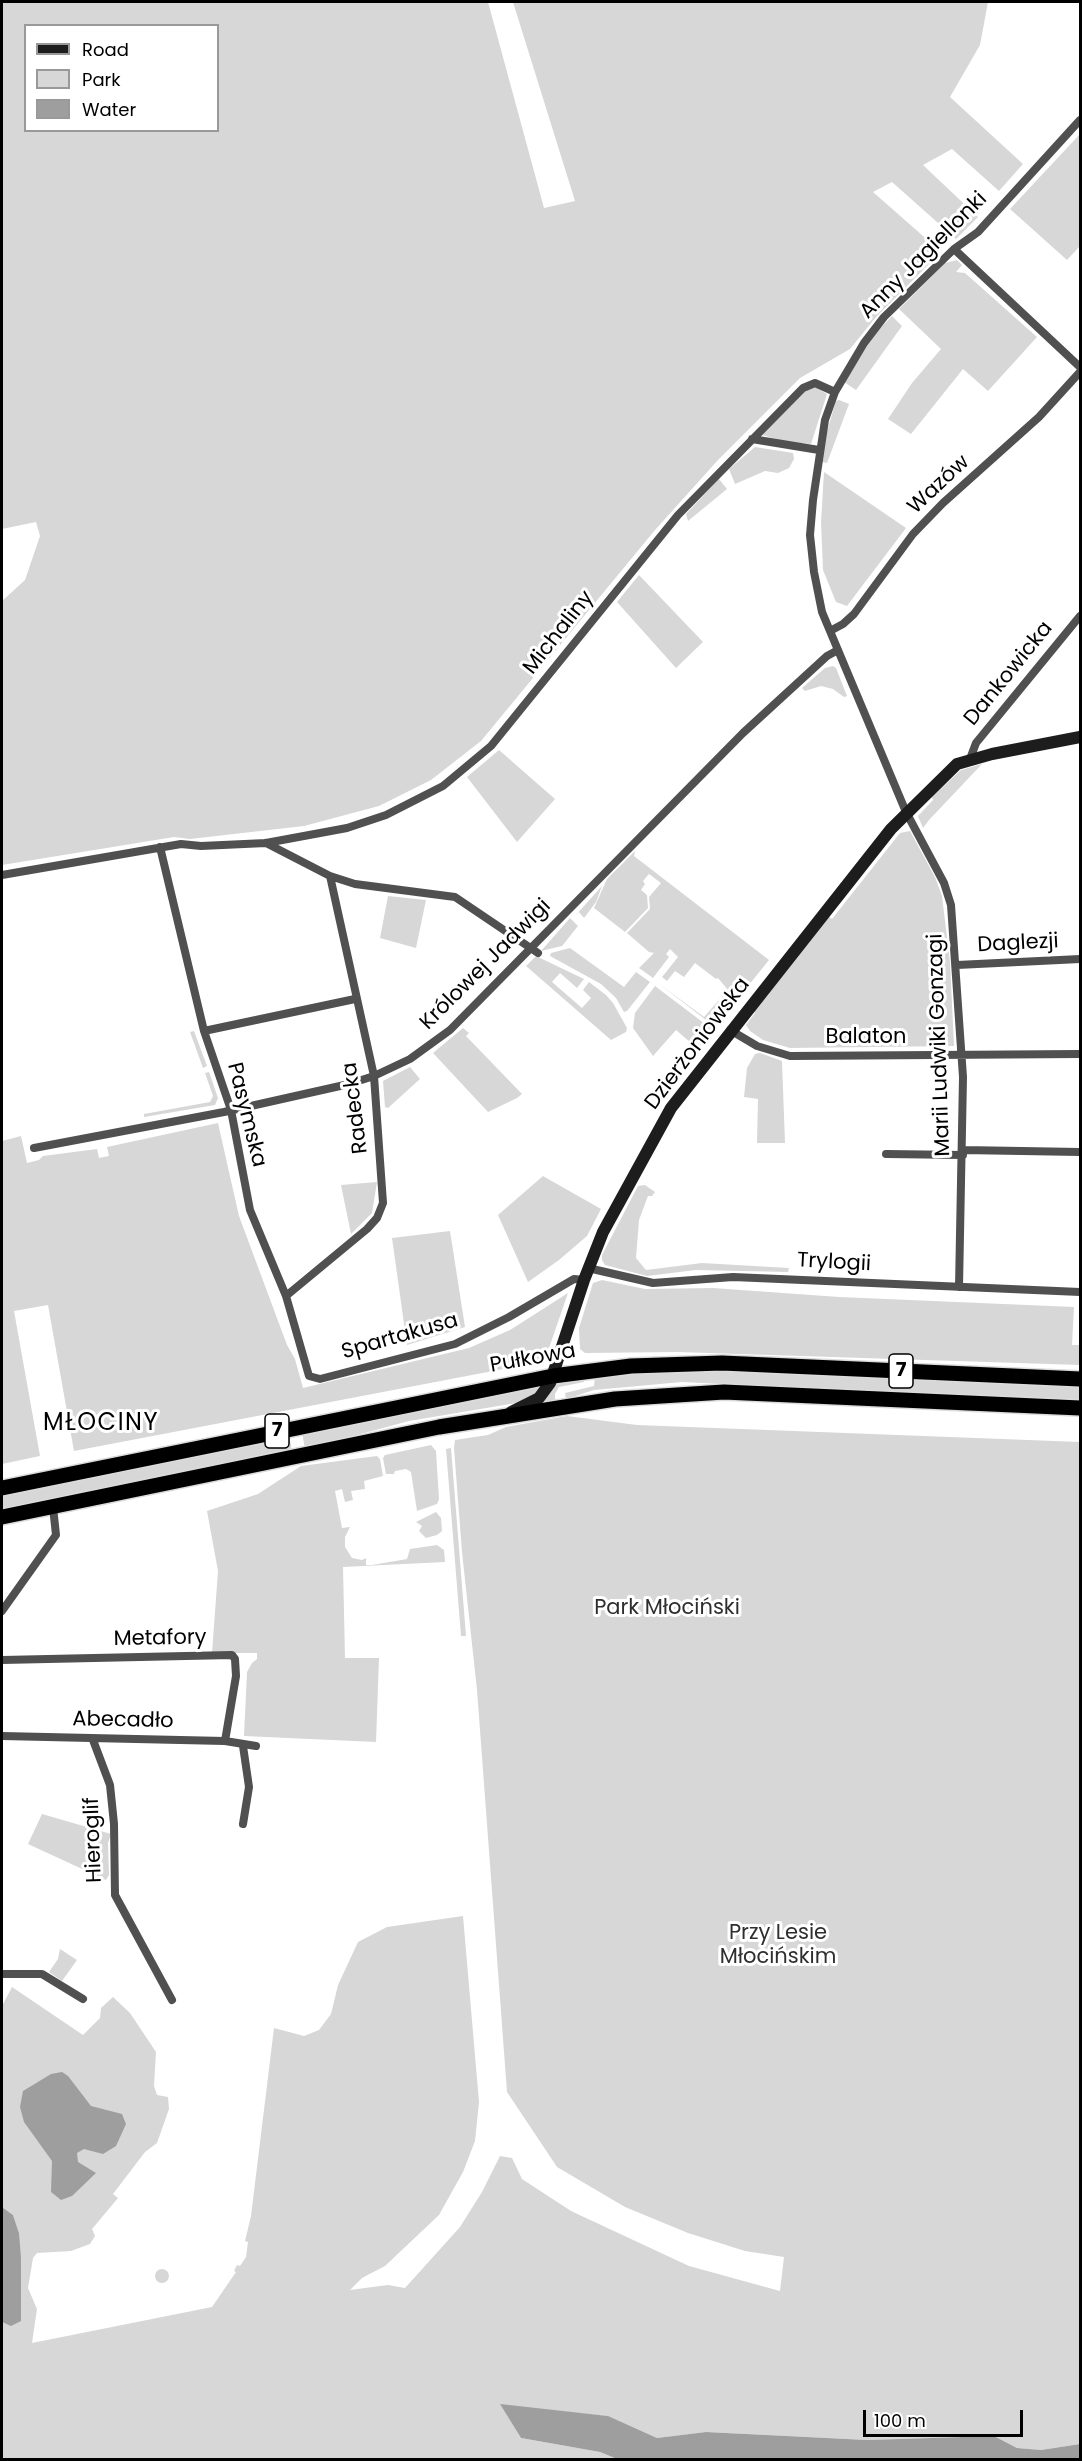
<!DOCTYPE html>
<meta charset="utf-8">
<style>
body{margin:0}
#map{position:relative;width:1082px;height:2461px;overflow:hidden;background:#fff;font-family:Poppins,sans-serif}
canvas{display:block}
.frame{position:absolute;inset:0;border:3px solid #000;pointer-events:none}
.legend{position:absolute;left:24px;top:24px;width:195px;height:108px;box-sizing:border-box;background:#fff;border:2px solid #999;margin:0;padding:8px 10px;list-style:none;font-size:18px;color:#000}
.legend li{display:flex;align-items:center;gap:12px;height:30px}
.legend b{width:30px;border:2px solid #999}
.scale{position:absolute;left:863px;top:2410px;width:160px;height:27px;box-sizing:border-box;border:3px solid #000;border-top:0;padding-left:8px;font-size:18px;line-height:21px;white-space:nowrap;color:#000;-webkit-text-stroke:4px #fff;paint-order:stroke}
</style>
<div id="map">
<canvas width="1082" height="2461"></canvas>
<div class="frame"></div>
<ul class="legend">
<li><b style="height:8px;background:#1d1d1d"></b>Road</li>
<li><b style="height:16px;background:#d7d7d7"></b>Park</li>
<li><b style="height:16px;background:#9e9e9e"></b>Water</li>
</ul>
<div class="scale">100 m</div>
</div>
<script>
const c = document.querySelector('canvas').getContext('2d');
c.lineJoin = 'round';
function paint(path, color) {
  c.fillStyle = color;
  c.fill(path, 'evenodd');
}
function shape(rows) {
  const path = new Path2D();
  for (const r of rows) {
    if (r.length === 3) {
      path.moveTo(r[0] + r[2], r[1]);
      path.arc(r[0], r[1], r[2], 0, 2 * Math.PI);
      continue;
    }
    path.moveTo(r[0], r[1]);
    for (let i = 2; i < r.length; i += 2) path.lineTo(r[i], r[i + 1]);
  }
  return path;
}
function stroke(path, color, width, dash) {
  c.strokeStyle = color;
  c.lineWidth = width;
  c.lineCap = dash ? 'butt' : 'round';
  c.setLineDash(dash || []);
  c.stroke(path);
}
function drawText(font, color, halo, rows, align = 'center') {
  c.font = font + ' Poppins,sans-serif';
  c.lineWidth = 6;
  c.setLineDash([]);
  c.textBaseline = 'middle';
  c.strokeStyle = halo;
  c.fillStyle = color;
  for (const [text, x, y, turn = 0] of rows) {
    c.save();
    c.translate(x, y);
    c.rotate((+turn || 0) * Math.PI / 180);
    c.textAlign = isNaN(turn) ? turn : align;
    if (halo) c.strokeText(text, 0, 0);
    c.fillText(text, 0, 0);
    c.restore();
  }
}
paint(shape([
 [2,2,488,2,544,208,575,201,513,2,988,2,980,45,950,97,1023,164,999,191,952,149,923,165,978,217,956,239,892,182,873,192,939,250,939,254,876,317,850,349,800,378,718,460,655,530,481,741,431,780,379,806,304,826,190,839,174,837,2,865,2,601,25,580,40,536,36,522,2,529],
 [26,26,218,26,218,130,26,130],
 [1080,134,1080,246,1067,260,1010,209],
 [957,260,962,265,956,272,965,273,1037,337,988,391,963,369,911,434,888,419,912,383,941,349,899,309,945,263],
 [892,316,902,326,856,390,844,382,872,337],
 [815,387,827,394,811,444,786,442,762,435,807,389],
 [839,400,849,404,827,463,822,462,825,438,836,401],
 [755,447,793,453,794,459,789,468,778,473,765,471,735,484,729,469],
 [824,472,906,528,847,606,836,602,823,570,821,522],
 [719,479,727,489,688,521,686,514],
 [639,575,703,642,676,668,617,602],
 [833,666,836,668,847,696,844,697,833,689,821,686,805,691,802,688,825,668],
 [499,750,555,799,517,842,467,777],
 [982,764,929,820,923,828,918,816,933,800,932,797,961,770],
 [910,831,935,877,942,896,950,962,954,1046,790,1048,763,1040,750,1031,746,1025,755,1013,753,1011,828,916,832,919,900,833],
 [635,851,634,856,769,960,715,1027,658,983,704,1017,728,990,718,978,716,979,695,963,684,977,675,971,667,981,662,977,678,957,670,949,666,954,669,957,653,978,639,968,654,953,649,952,627,933,650,909,649,897,661,883,649,874,643,881,645,884,641,890,647,895,648,908,625,932,594,908,607,879],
 [602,886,596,902,584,918,579,912,574,917],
 [388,896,426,900,416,948,380,938],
 [570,918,578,926,562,946,541,951],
 [570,948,624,987,636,972,650,982,627,1011,624,1012,616,998,601,984,550,956,551,953],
 [536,956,584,979,577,988,560,973,552,982,582,1008,591,998,583,990,589,982,606,995,613,1003,627,1028,626,1032,611,1040,526,966],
 [655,986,713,1030,698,1049,676,1030,653,1056,633,1028,635,1013],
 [463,1028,469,1033,466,1036,522,1094,517,1098,488,1112,433,1053],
 [194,1031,207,1066,203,1068,190,1032],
 [760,1053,782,1061,785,1143,757,1143,758,1099,744,1097,747,1068,755,1054],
 [410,1067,420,1079,388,1108,385,1107,383,1081],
 [209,1072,218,1098,215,1105,144,1117,144,1114,210,1102,213,1096,205,1073],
 [218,1123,239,1216,287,1345,295,1359,303,1388,469,1348,510,1330,568,1293,548,1351,540,1362,74,1451,48,1305,14,1311,40,1456,2,1464,2,1141,21,1136,27,1163,39,1160,43,1156,97,1149,99,1158,109,1156,107,1147],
 [543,1176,601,1209,587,1236,559,1260,528,1282,498,1215],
 [377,1182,372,1213,351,1234,341,1185],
 [645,1185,655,1192,652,1196,648,1196,639,1220,636,1258,646,1270,702,1263,789,1268,788,1272,696,1270,647,1276,605,1265,602,1260,602,1255,638,1186],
 [450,1231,465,1327,407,1345,392,1238],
 [602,1280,645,1289,713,1288,839,1297,1074,1307,1072,1345,1080,1345,1080,1365,677,1352,585,1353,580,1349,579,1328,593,1283],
 [717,1370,1080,1385,1080,1402,682,1382,594,1390,566,1399,565,1393,594,1386,595,1376],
 [584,1377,584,1382,559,1387,555,1394,555,1401,542,1402,556,1383],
 [536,1386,540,1388,539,1393,516,1403,409,1421,305,1449,302,1432],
 [567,1416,637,1425,1080,1442,1080,2444,1041,2450,1017,2448,994,2436,867,2440,706,2432,657,2438,607,2416,501,2405,521,2438,600,2452,617,2459,2,2459,2,2322,7,2324,21,2315,19,2233,13,2215,2,2207,2,2006,12,1987,83,2035,100,2018,101,2008,113,1997,130,2013,156,2052,154,2086,157,2095,168,2097,169,2109,157,2143,145,2152,113,2194,118,2198,92,2229,95,2236,90,2244,71,2251,37,2253,33,2258,28,2288,37,2309,32,2343,212,2307,236,2272,234,2271,237,2265,240,2266,246,2257,248,2242,245,2241,251,2216,274,2028,304,2036,319,2030,331,2014,338,1985,358,1942,387,1927,463,1916,479,2102,475,2141,463,2172,439,2215,385,2266,362,2278,350,2290,388,2285,405,2288,460,2227,482,2192,500,2156,512,2158,522,2179,571,2211,689,2266,780,2291,784,2257,745,2251,688,2233,625,2207,557,2167,507,2092,477,1690,462,1552,454,1448,455,1440,488,1435,506,1427],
 [289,1435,292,1451,2,1511,2,1494],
 [431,1445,436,1451,439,1499,437,1504,417,1511,411,1472,406,1469,395,1471,394,1474,386,1474,383,1458,385,1455],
 [451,1448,453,1473,466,1636,461,1636,446,1449],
 [377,1456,380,1459,383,1476,364,1481,365,1489,351,1491,353,1500,345,1502,342,1489,335,1491,342,1528,350,1527,345,1537,345,1547,352,1558,362,1560,366,1558,366,1565,372,1565,407,1559,410,1549,437,1545,444,1550,445,1562,343,1567,345,1658,379,1658,376,1742,244,1736,247,1672,252,1663,257,1659,257,1653,212,1653,218,1571,207,1511,258,1494,301,1466],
 [436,1512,441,1518,442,1531,437,1535,426,1538,419,1531,422,1526,416,1522],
 [42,1814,111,1834,108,1843,109,1875,106,1880,28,1844],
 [60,1949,77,1960,62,1981,49,1972,58,1959],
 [162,2276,7]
]), '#d7d7d7');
paint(shape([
 [62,2072,68,2076,91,2106,122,2114,126,2124,116,2146,103,2154,84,2149,77,2153,78,2162,96,2173,72,2196,61,2200,51,2192,52,2161,24,2122,20,2107,23,2091,51,2074],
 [2,2207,13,2215,19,2233,21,2258,21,2321,11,2326,2,2322],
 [500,2404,608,2416,657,2438,706,2432,867,2440,994,2436,1017,2448,1041,2450,1080,2444,1080,2459,617,2459,600,2452,521,2438]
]), '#9e9e9e');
const highway = shape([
 [2,1488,553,1376,631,1366,722,1363,1080,1379],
 [2,1517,439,1427,615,1399,724,1392,1080,1408]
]);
stroke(highway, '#dbdbdb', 18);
stroke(shape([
 [954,249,1080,367],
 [752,439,819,450],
 [830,631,843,624,854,614,913,534,943,503,1039,417,1080,372],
 [970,759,976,743,1080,616],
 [266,843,330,876,355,884,455,897,538,953],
 [160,847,204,1031,231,1110,250,1210,286,1296,309,1376,320,1379,455,1344,509,1317,574,1279,584,1280],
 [2,875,181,844,201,846,266,843,347,828,386,815,443,786,491,746,678,515,803,388,815,383,835,392],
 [957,965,1080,959],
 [730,1030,757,1046,790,1056,1080,1054],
 [204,1031,355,999],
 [34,1148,224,1112,349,1084,374,1076,410,1059,450,1030,743,733,827,656,838,650],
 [963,1150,1080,1152],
 [886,1154,963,1155],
 [588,1268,653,1283,733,1277,1080,1292],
 [959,1287,963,1077,951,905,944,883,906,812,822,612,814,572,810,535,813,500,825,420,835,392,864,343,884,317,954,249,978,232,1080,120],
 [286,1296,367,1229,377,1218,383,1203,374,1076,330,876],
 [2,1611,56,1535,53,1507],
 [2,1660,232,1655,235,1659,236,1676,225,1741],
 [2,1736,225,1741,256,1746],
 [93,1740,110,1785,114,1824,115,1895,172,2000],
 [243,1746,249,1787,243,1824],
 [2,1974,42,1974,83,1999]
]), '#505050', 8);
stroke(shape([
 [511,1412,539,1398,550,1383,584,1280,603,1232,671,1108,891,829,957,764,992,754,1080,737]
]), '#1d1d1d', 12);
stroke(highway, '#000', 15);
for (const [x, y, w] of [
 [901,1371,24],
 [277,1431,24]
]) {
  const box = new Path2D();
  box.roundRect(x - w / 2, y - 17, w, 34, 4.5);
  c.fillStyle = '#fff';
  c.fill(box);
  stroke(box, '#000', 1.5);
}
drawText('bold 20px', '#000', null, [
 ["7",901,1371],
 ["7",277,1431]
]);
drawText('21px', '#000', '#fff', [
 ["Anny Jagiellonki",924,256,-45],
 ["Wazów",939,485,-43],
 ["Michaliny",559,633,-52],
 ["Dankowicka",1009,674,-51],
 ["Daglezji",1018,944,-3],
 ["Królowej Jadwigi",486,965,-45],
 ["Balaton",866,1038],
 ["Dzierżoniowska",698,1044,-53],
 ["Marii Ludwiki Gonzagi",940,1045,-92],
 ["Radecka",356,1108,-97],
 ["Pasymska",246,1115,76],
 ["Trylogii",834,1263,3],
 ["Spartakusa",400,1337,-16],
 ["Pułkowa",533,1359,-10],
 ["Metafory",160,1639,-1],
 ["Abecadło",123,1721,1],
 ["Hieroglif",94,1840,-92]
]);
drawText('21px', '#2e2e2e', '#fff', [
 ["Park Młociński",667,1609],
 ["Przy Lesie",778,1934],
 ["Młocińskim",778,1958]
]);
c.letterSpacing = '1.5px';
drawText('24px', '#000', '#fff', [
 ["MŁOCINY",101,1424]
]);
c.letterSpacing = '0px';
</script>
